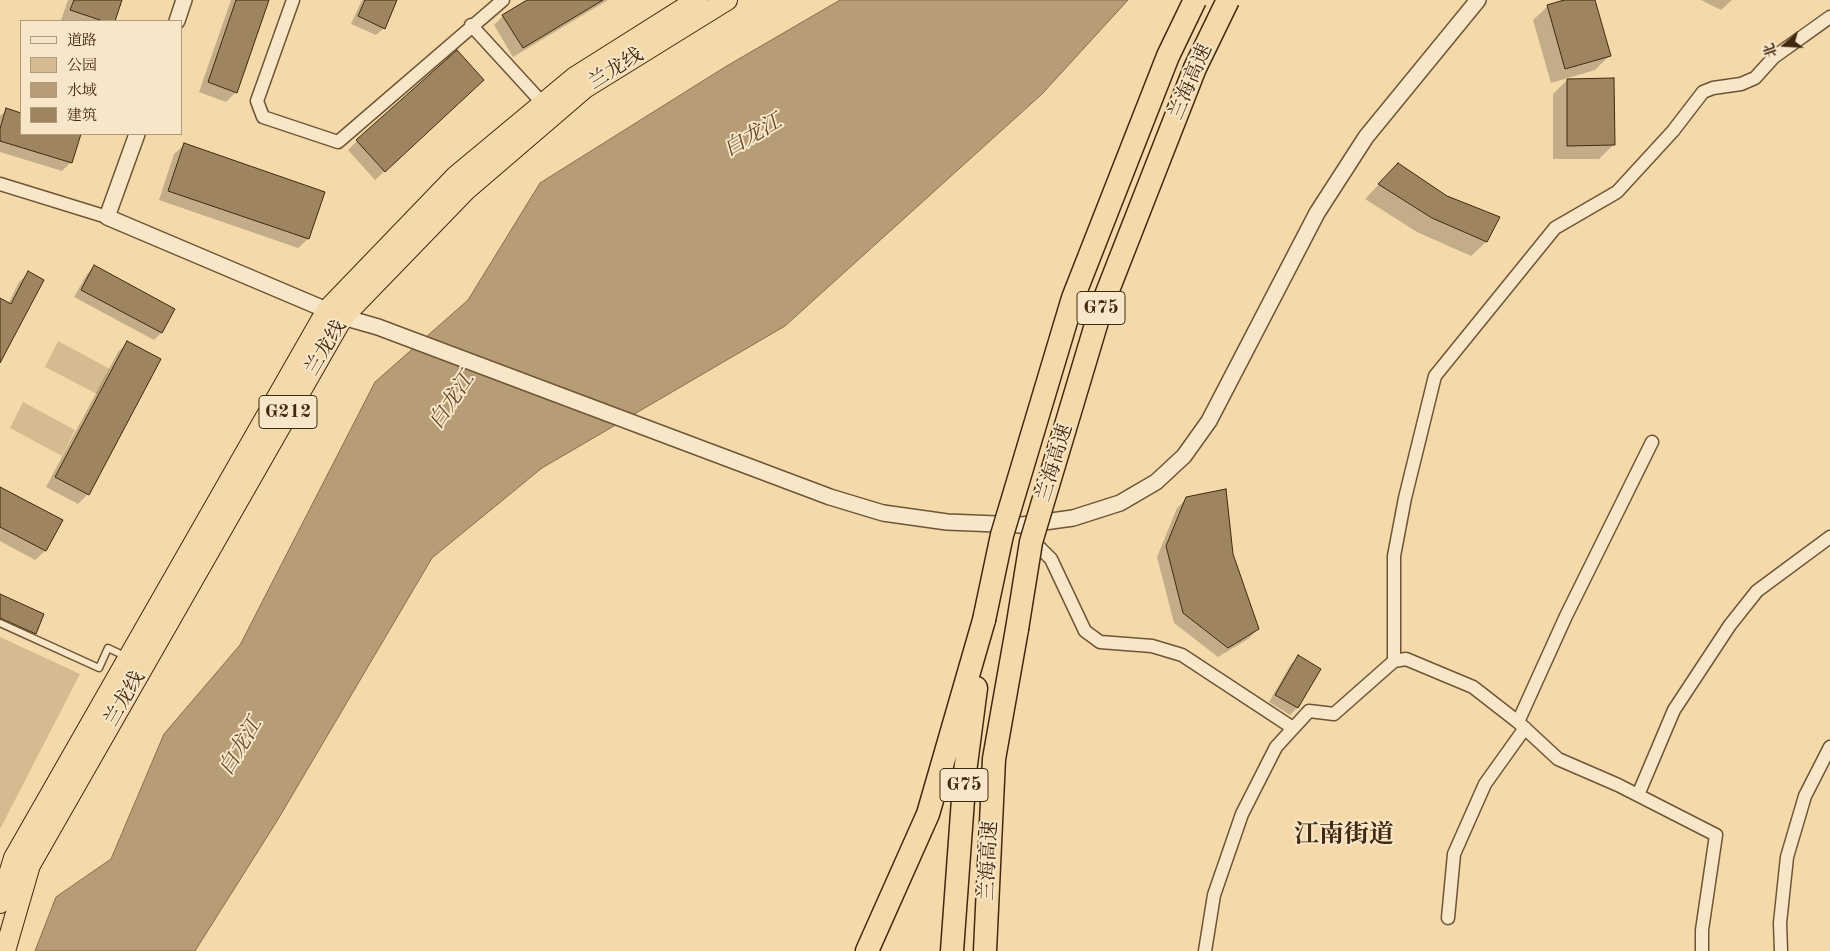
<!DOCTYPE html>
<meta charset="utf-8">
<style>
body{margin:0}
#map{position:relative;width:1830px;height:951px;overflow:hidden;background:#f4d9ab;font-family:"Old Standard TT","Noto Serif SC",serif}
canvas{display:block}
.legend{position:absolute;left:20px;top:20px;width:162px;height:115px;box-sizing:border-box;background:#f8e6c8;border:1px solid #ae9a7e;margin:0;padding:6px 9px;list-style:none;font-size:15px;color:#40290e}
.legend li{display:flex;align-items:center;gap:10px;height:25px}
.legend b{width:25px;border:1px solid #ae9a7e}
.north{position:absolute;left:1760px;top:20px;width:50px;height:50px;-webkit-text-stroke:4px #f8e6c8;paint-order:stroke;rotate:251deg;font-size:14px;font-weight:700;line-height:20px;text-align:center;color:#40290e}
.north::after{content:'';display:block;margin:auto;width:18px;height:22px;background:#40290e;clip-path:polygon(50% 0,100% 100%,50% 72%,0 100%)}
</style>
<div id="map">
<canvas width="1830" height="951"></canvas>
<ul class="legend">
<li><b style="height:6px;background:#f8e6c8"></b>道路</li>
<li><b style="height:14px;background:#d5bb90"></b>公园</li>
<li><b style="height:14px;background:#b79d76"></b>水域</li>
<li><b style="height:14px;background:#9e8560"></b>建筑</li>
</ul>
<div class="north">北</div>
</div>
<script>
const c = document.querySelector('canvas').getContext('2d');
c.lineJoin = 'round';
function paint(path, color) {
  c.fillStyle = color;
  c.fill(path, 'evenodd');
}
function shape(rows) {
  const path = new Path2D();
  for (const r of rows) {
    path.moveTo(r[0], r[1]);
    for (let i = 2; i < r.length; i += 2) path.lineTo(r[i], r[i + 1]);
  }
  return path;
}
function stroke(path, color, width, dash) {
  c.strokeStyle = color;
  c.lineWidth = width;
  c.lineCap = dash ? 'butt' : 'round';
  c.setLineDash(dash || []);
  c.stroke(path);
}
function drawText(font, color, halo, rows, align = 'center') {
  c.font = font + ' "Old Standard TT","Noto Serif SC",serif';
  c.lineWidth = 4;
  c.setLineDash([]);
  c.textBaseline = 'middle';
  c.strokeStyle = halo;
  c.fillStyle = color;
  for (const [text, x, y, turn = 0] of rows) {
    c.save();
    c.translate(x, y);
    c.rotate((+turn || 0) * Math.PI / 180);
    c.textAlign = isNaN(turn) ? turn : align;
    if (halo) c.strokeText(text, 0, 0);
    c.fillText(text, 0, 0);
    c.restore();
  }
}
paint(shape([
 [58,341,110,369,97,394,45,367],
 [23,402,75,430,62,456,10,428],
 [0,637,80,674,0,829]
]), '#d5bb90');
const water = shape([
 [840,0,1128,0,1042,94,785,326,542,468,432,558,277,821,195,951,35,951,56,897,111,859,164,734,240,645,375,382,468,300,540,183,725,67,840,0]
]);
paint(water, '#b79d76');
stroke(water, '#876f4c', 1);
paint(shape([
 [68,0,120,0,113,21,66,21,61,20],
 [231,0,268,0,236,92,226,102,199,92],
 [362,0,396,0,384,28,376,35,351,24],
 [530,0,608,0,513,57,494,25,503,16],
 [1568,0,1594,0,1609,56,1595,70,1551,83,1533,20,1548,6],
 [1701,0,1732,0,1721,10],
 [1567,80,1613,145,1599,159,1553,159,1553,94],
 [473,90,375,180,348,150,357,141],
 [7,110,21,114,21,134,80,134,71,162,62,171,0,152,0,116],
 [184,145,323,193,308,239,298,248,159,200,174,154],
 [1384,179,1446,197,1498,218,1486,242,1471,256,1417,232,1365,199],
 [94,267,174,309,161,333,154,340,74,297,87,274],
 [29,273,0,360,0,303,8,304,19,282],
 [127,343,159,360,88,494,78,504,46,487,118,352],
 [0,488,61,521,45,551,35,560,0,541],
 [1187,498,1232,554,1258,629,1248,639,1218,657,1174,623,1157,557,1177,508],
 [0,595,35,633,28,640,0,628],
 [1299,657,1319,669,1297,708,1290,715,1269,702,1291,664]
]), '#0003');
const building = shape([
 [74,0,122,0,115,21,103,21,70,10,74,0],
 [236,0,269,0,237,93,208,82,236,0],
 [365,0,397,0,385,29,358,16,365,0],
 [527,0,603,0,523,48,502,15,527,0],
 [1564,0,1595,0,1611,56,1565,69,1547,5,1564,0],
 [457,50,484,80,385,172,356,140,457,50],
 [1614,78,1615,145,1567,146,1567,79,1614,78],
 [6,108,21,113,21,134,81,134,72,163,0,141,0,129,6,108],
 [184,143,325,192,309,239,168,191,184,143],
 [1398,163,1447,196,1500,217,1487,242,1432,218,1378,184,1398,163],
 [94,265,175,309,162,333,81,290,94,265],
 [28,271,44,280,0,363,0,298,11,304,28,271],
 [127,341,161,359,89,495,55,477,127,341],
 [0,487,63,520,46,551,0,527,0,487],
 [1226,489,1233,554,1259,629,1228,648,1183,613,1166,546,1186,497,1226,489],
 [0,594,44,614,36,634,0,618,0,594],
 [1298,655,1321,669,1298,708,1275,695,1298,655]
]);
paint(building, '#9e8560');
stroke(building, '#40290e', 1);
const service = shape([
 [0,623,99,668,108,648,127,657]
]);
const minor = shape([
 [293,0,257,101,263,117,338,142,503,0],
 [471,25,547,108],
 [0,184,107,217],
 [1030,538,1051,559,1085,631,1100,642,1152,646,1182,655,1293,728],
 [1394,661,1394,556,1405,498,1435,376,1555,228,1617,192,1673,131,1703,92,1713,88,1741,84,1755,78,1774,57,1830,17],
 [1518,722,1566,616,1652,442],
 [1638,795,1674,710,1730,625,1757,591,1830,537],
 [1448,918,1454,854,1485,784,1525,728],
 [1205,951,1214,895,1242,814,1276,747,1309,711,1334,714,1394,661,1406,659,1473,687,1518,722,1558,759,1618,785,1716,835,1702,930,1702,951],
 [1781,951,1780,923,1787,857,1805,796,1830,747]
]);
const tertiary = shape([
 [177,21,184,0],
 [137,134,107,217,343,317,378,327,830,497,883,513,947,522,1022,525,1073,518,1120,503,1156,482,1184,456,1209,421,1317,213,1366,137,1478,0]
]);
const trunk = shape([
 [0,903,14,858,327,310,456,176,575,77,697,0],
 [5,951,30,865,343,317,465,191,585,88,727,0]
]);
const motorway = shape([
 [867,951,928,814,984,620],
 [952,951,965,772,976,688],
 [985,951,994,759,1017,629]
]);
stroke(service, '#6d5535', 9);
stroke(minor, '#6d5535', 15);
stroke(tertiary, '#6d5535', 18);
stroke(trunk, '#40290e', 22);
stroke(motorway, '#40290e', 25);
stroke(service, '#f8e6c8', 6);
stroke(minor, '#f8e6c8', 12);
stroke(tertiary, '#f8e6c8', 15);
stroke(trunk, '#f4d9ab', 20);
stroke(motorway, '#f4d9ab', 22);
const motorwayBridge = shape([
 [984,620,1002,535,1073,298,1168,56,1195,0],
 [1017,629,1031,542,1101,308,1195,68,1228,0]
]);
stroke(motorwayBridge, '#40290e', 25, []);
stroke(motorwayBridge, '#f4d9ab', 22);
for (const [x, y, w] of [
 [1101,308,48],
 [288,412,58],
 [964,785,48]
]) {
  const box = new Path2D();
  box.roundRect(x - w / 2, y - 16.5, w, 33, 4);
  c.fillStyle = '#f8e6c8';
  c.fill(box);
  stroke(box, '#40290e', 1);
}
drawText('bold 19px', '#40290e', null, [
 ["G75",1101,308],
 ["G212",288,412],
 ["G75",964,785]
]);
drawText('20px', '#40290e', '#f8e6c8', [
 ["兰龙线",616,69,-32],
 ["兰海高速",1191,82,-67],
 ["兰龙线",326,348,-59],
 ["兰海高速",1055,463,-73],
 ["兰龙线",125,699,-60],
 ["兰海高速",989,861,-87]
]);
drawText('italic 21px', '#644c2d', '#f8e6c8', [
 ["白龙江",753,136,-30],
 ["白龙江",452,401,-56],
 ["白龙江",241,747,-59]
]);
drawText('bold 25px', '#40290e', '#f8e6c8', [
 ["江南街道",1344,835]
]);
</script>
